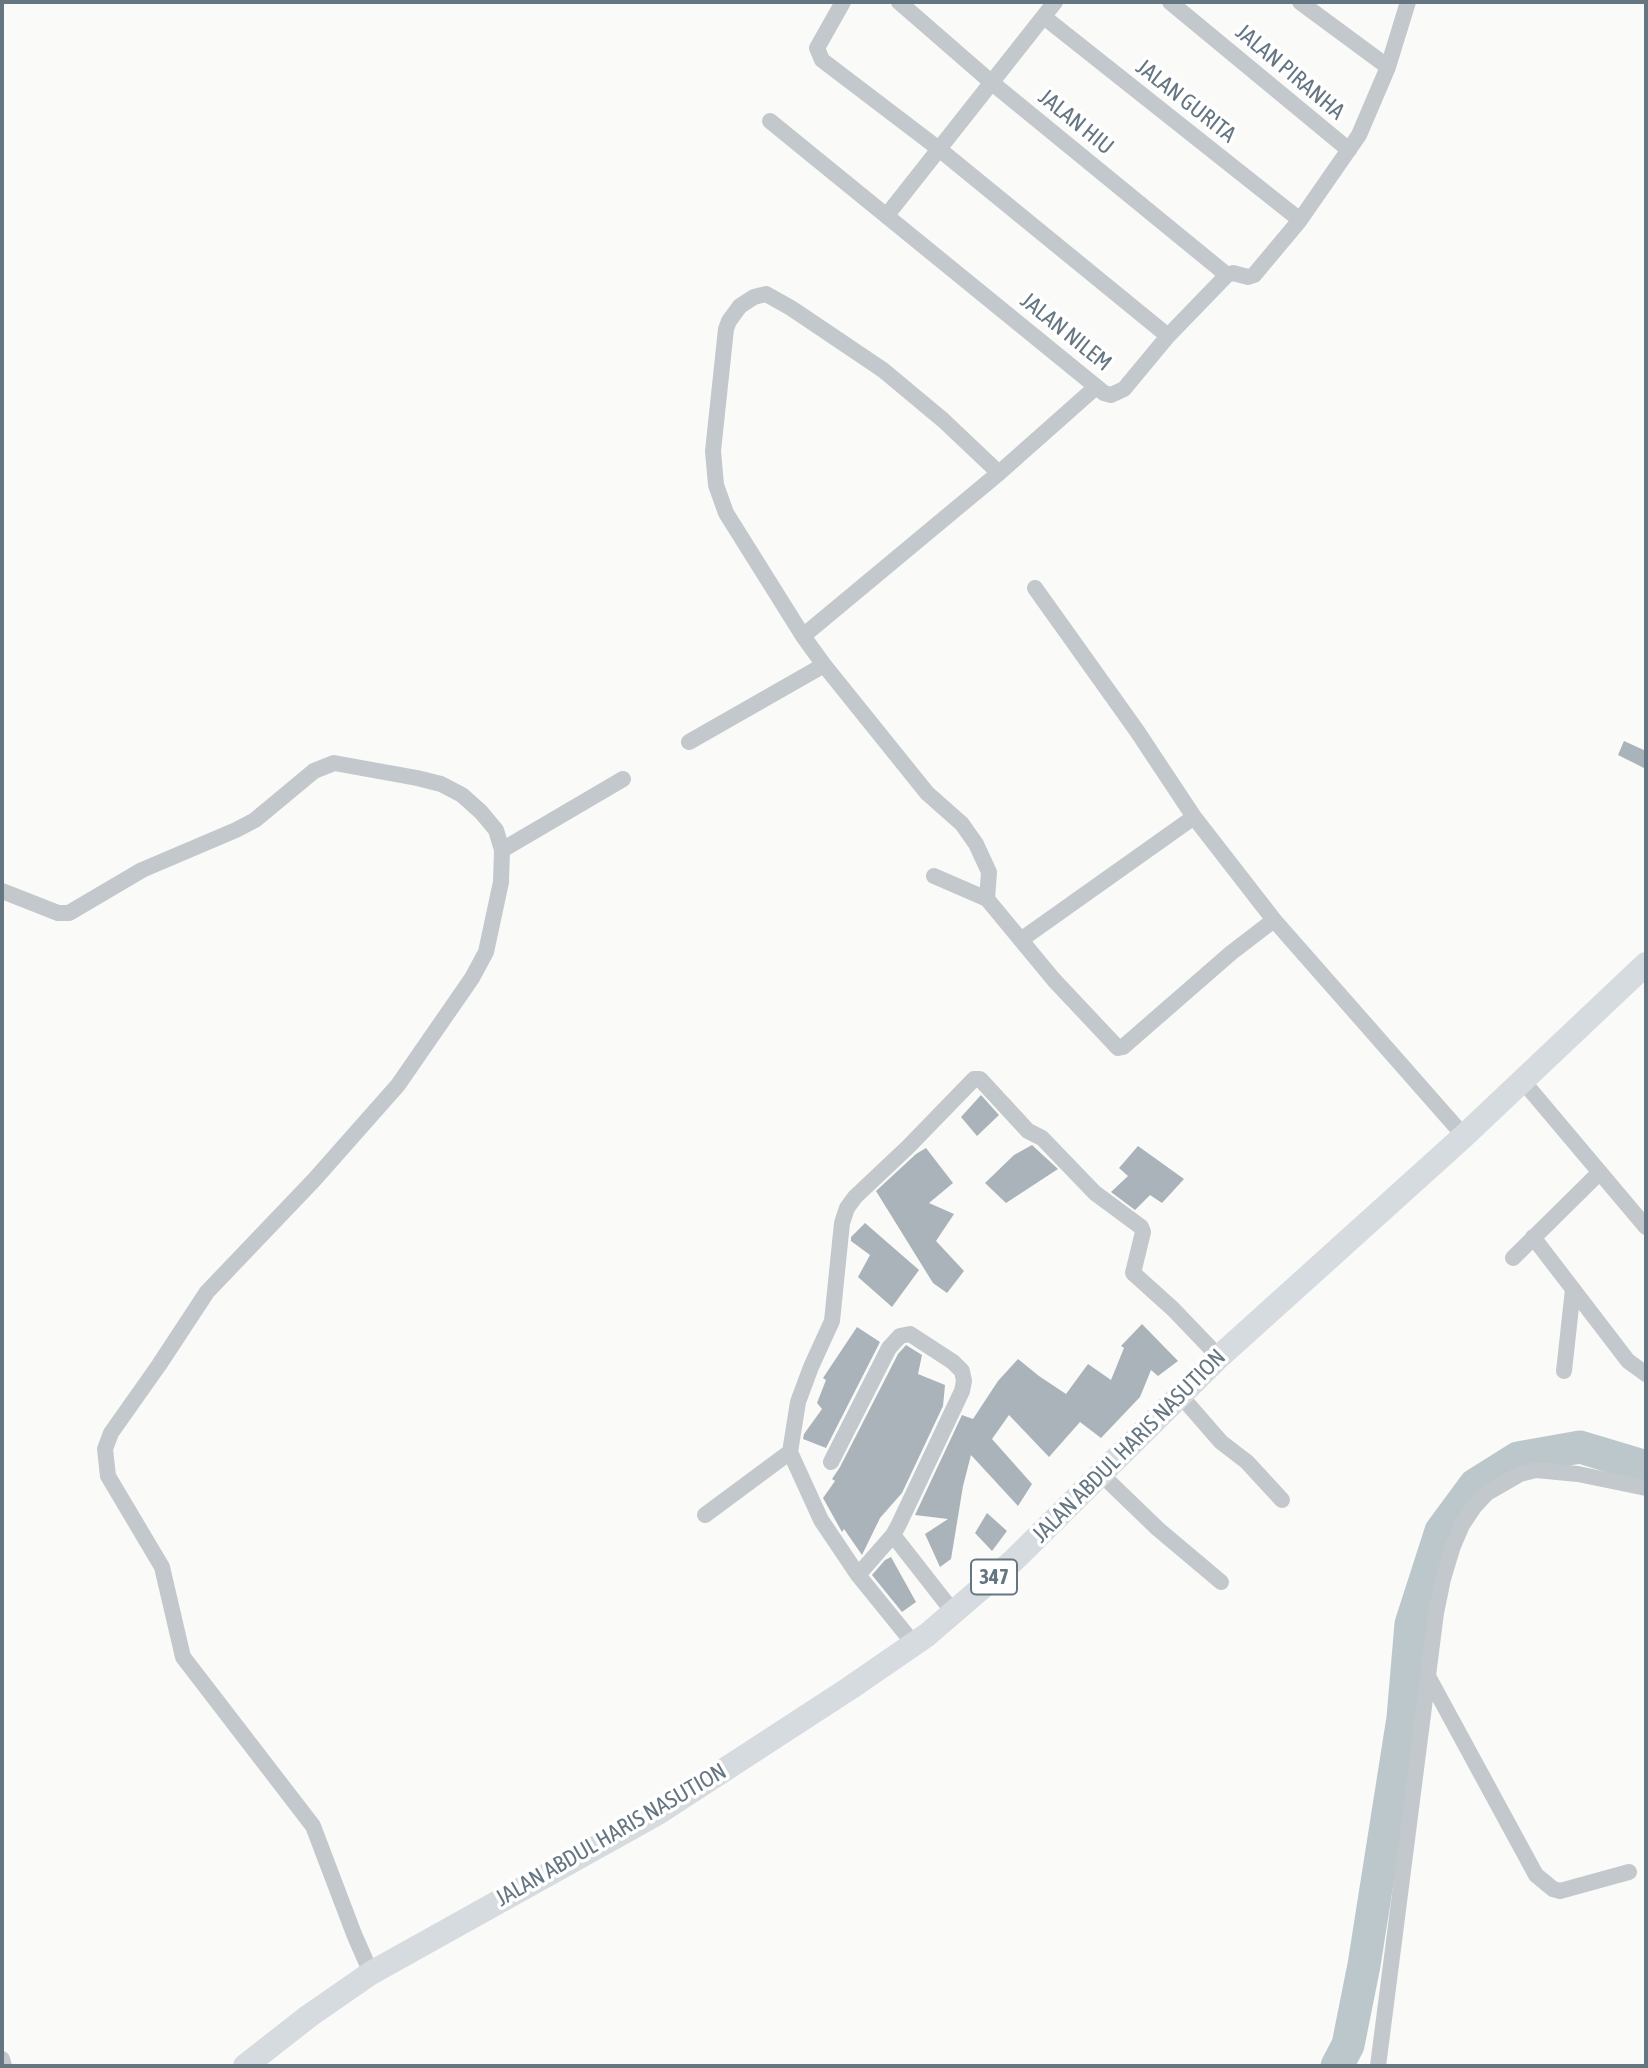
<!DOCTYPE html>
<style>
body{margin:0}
#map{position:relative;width:1648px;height:2068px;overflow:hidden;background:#fafaf8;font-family:"Asap Condensed",sans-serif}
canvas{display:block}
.frame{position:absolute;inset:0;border:4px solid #657683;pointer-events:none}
</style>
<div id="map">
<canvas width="1648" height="2068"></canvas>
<div class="frame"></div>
</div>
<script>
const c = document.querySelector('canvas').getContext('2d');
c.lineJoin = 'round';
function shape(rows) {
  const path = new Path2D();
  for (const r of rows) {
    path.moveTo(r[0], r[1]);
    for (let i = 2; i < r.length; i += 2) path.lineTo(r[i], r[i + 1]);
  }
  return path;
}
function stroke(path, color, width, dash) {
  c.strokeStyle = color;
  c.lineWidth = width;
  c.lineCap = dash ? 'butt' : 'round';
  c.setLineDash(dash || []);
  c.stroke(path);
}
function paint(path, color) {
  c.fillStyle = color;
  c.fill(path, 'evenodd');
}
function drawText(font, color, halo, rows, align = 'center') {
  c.font = font + ' "Asap Condensed",sans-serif';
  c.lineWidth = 7;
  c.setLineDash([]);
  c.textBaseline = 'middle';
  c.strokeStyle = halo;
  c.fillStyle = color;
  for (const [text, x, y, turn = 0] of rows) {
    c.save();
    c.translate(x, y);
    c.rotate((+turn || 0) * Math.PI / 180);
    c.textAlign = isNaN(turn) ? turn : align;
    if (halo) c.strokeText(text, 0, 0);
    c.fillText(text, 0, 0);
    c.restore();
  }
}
stroke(shape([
 [1337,2066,1348,2045,1364,1965,1403,1718,1411,1624,1441,1531,1475,1485,1518,1458,1580,1447,1646,1467]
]), '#bbc7cb', 33);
paint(shape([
 [1624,741,1646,751,1646,769,1618,755],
 [981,1095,999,1115,977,1136,961,1117],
 [1032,1145,1058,1169,1006,1203,985,1183,1014,1155],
 [1138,1146,1184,1179,1162,1203,1150,1195,1135,1210,1111,1192,1128,1176,1119,1168],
 [926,1148,953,1183,929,1203,954,1214,936,1241,964,1271,947,1293,933,1283,876,1191,916,1154],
 [865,1223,919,1270,892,1307,858,1277,870,1255,851,1241,851,1237],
 [1142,1324,1178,1361,1158,1376,1151,1370,1140,1397,1101,1438,1080,1422,1049,1457,1009,1415,992,1439,1032,1484,1018,1506,971,1455,963,1486,951,1559,940,1567,925,1534,948,1519,915,1515,962,1415,973,1419,998,1381,1018,1359,1039,1376,1066,1394,1088,1364,1111,1380,1124,1348,1121,1346],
 [857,1327,880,1342,826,1448,803,1439,804,1434,822,1409,817,1403,826,1380,823,1378],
 [906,1345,922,1355,918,1374,945,1385,943,1406,902,1493,880,1518,862,1555,844,1529,842,1532,823,1498,835,1481,832,1479,840,1467,898,1354],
 [987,1513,1007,1531,992,1551,975,1533],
 [891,1557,916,1602,902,1612,872,1575,885,1560]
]), '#aab3b9');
stroke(shape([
 [843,2,817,48,822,60,939,149,1168,336],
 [899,2,991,82,1227,275],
 [1170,2,1349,150],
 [1300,2,1388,67],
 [1044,17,1300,220],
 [770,121,1104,393,1111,395,1124,389,1168,336,1227,275,1233,273,1248,277,1254,275,1300,220,1359,135,1388,67,1408,2],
 [887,215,1055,2],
 [1035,588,1137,731,1194,817,1274,920],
 [803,636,999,473,1096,387],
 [824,665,927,793,962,824,976,844,989,872,987,899],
 [689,742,824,665,803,636,726,513,716,485,713,451,726,329,729,321,740,306,754,297,766,294,791,308,883,370,943,420,999,473],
 [502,850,623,779],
 [934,876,987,899,1054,980,1118,1048,1123,1047,1231,953,1274,920,1464,1136],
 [2,891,58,913,69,913,142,870,236,830,255,820,314,771,334,763,417,778,441,784,462,795,481,812,496,830,502,850,501,882,486,952,472,978,398,1085,314,1180,207,1292,159,1365,111,1433,105,1449,108,1476,162,1567,183,1657,313,1826,354,1934,371,1973],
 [1022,939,1194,817],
 [1522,1080,1646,1227],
 [1533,1237,1628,1361,1646,1374],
 [1513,1258,1600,1172],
 [1564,1371,1573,1289],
 [1180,1395,1221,1442,1247,1462,1282,1500],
 [831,1462,889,1348,900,1336,910,1334,953,1362,962,1371,964,1381,962,1391,899,1524,893,1535,858,1575],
 [1101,1474,1158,1529,1221,1582],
 [705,1515,790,1452],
 [893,1535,954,1613],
 [914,1644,858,1575,821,1520,790,1452,798,1402,811,1367,832,1321,842,1223,847,1208,855,1197,908,1147,974,1079,980,1079,1028,1131,1042,1138,1095,1193,1141,1227,1143,1232,1133,1273,1173,1309,1219,1357],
 [1429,1678,1536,1875,1553,1889,1560,1891,1629,1872],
 [2,2059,4,2066],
 [1378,2066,1436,1613,1443,1579,1453,1546,1462,1525,1474,1507,1487,1493,1520,1474,1536,1470,1578,1474,1646,1488]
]), '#c3c8cc', 16);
stroke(shape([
 [245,2066,309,2016,371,1973,658,1813,850,1688,927,1635,1014,1560,1219,1357,1464,1136,1646,964]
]), '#d6dbdf', 24);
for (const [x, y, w] of [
 [994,1577,46]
]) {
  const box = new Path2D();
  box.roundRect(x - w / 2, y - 17.5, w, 35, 5);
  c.fillStyle = '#fff';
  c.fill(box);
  stroke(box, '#657683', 2);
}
drawText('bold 21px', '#657683', null, [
 ["347",994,1577]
]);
drawText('23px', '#657683', '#fff', [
 ["JALAN PIRANHA",1290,72,40],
 ["JALAN GURITA",1186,101,38],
 ["JALAN HIU",1076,122,39],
 ["JALAN NILEM",1066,332,39],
 ["JALAN ABDUL HARIS NASUTION",1129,1446,-45],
 ["JALAN ABDUL HARIS NASUTION",611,1835,-30]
]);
</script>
